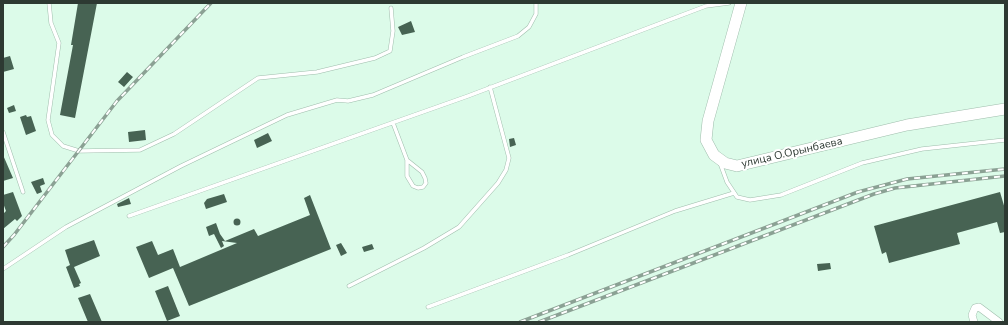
<!DOCTYPE html>
<meta charset="utf-8">
<style>
body{margin:0}
#map{position:relative;width:1008px;height:325px;overflow:hidden;background:#dcfbe9;font-family:"Nunito Sans",sans-serif}
canvas{display:block}
.frame{position:absolute;inset:0;border:4px solid #2d3932;pointer-events:none}
</style>
<div id="map">
<canvas width="1008" height="325"></canvas>
<div class="frame"></div>
</div>
<script>
const c = document.querySelector('canvas').getContext('2d');
c.lineJoin = 'round';
function paint(path, color) {
  c.fillStyle = color;
  c.fill(path, 'evenodd');
}
function shape(rows) {
  const path = new Path2D();
  for (const r of rows) {
    if (r.length === 3) {
      path.moveTo(r[0] + r[2], r[1]);
      path.arc(r[0], r[1], r[2], 0, 2 * Math.PI);
      continue;
    }
    path.moveTo(r[0], r[1]);
    for (let i = 2; i < r.length; i += 2) path.lineTo(r[i], r[i + 1]);
  }
  return path;
}
function stroke(path, color, width, dash) {
  c.strokeStyle = color;
  c.lineWidth = width;
  c.lineCap = dash ? 'butt' : 'round';
  c.setLineDash(dash || []);
  c.stroke(path);
}
function drawText(font, color, halo, rows, align = 'center') {
  c.font = font + ' "Nunito Sans",sans-serif';
  c.lineWidth = 4;
  c.setLineDash([]);
  c.textBaseline = 'middle';
  c.strokeStyle = halo;
  c.fillStyle = color;
  for (const [text, x, y, turn = 0] of rows) {
    c.save();
    c.translate(x, y);
    c.rotate((+turn || 0) * Math.PI / 180);
    c.textAlign = isNaN(turn) ? turn : align;
    if (halo) c.strokeText(text, 0, 0);
    c.fillText(text, 0, 0);
    c.restore();
  }
}
paint(shape([
 [78,3,97,3,75,118,60,115,73,45,71,45],
 [411,21,415,32,402,35,398,27],
 [10,56,14,69,3,72,3,58],
 [127,72,133,77,124,87,118,82],
 [14,105,16,111,9,113,7,108],
 [26,115,27,117,31,116,36,131,26,135,20,117],
 [145,130,146,140,129,142,128,132],
 [268,133,272,141,257,148,254,140],
 [514,138,516,145,510,147,509,139],
 [3,155,13,178,3,181],
 [43,178,45,184,40,186,42,192,37,194,31,182],
 [13,192,22,216,17,221,15,219,3,229,3,214,6,211,3,203,3,195],
 [1000,192,1005,209,1005,232,1000,233,997,222,957,233,960,244,889,263,886,252,882,254,874,226],
 [224,194,227,202,206,209,204,203,207,199],
 [310,195,331,249,189,306,173,268,149,278,136,247,152,241,158,255,173,249,180,267,237,243,222,241,224,246,221,248,214,234,209,236,206,227,216,223,220,234,225,241,254,229,258,236,310,215,304,198],
 [129,198,131,204,118,207,117,204],
 [237,222,3.5],
 [94,240,100,256,74,267,81,283,79,284,80,286,74,288,66,267,70,265,65,250],
 [341,243,347,253,341,256,336,245],
 [372,244,374,249,364,252,362,247],
 [830,263,831,269,818,271,817,264],
 [168,286,180,316,167,321,155,291],
 [90,294,102,322,88,322,78,298]
]), '#476353');
const lane = shape([
 [49,3,51,23,59,43,48,120,52,135,63,146,79,151,140,150,174,134,258,78,317,72,375,58,390,51,393,31,391,8],
 [393,123,407,160,422,172,425,178,426,183,423,187,418,188,413,186,407,176,407,160],
 [3,132,23,192],
 [720,163,727,182,737,197,750,200,781,195,862,163,922,149,1005,140],
 [129,216,468,96,706,6,729,3],
 [3,269,66,227,181,166,287,115,337,100,348,101,373,95,463,57,518,36,529,27,536,14,536,3],
 [349,286,424,248,459,227,498,183,506,170,509,158,490,87],
 [428,307,568,255,675,211,734,193]
]);
const street = shape([
 [974,322,972,315,975,308,979,307,999,322]
]);
const secondary = shape([
 [741,3,708,121,706,140,714,155,725,163,737,166,907,125,1005,109]
]);
stroke(lane, '#9fbdac', 4.5);
stroke(street, '#9fbdac', 8);
stroke(secondary, '#9fbdac', 12);
stroke(lane, '#fff', 3.5);
stroke(street, '#fff', 7);
stroke(secondary, '#fff', 11);
const rail = shape([
 [3,247,14,235,117,101,211,3],
 [520,322,858,192,907,179,1005,169],
 [539,322,874,194,895,188,1005,176]
]);
stroke(rail, '#8ba194', 3.5);
stroke(rail, '#fff', 2, [6]);
drawText('11px', '#2d3932', '#fff', [
 ["улица О.Орынбаева",792,153,-13]
]);
</script>
